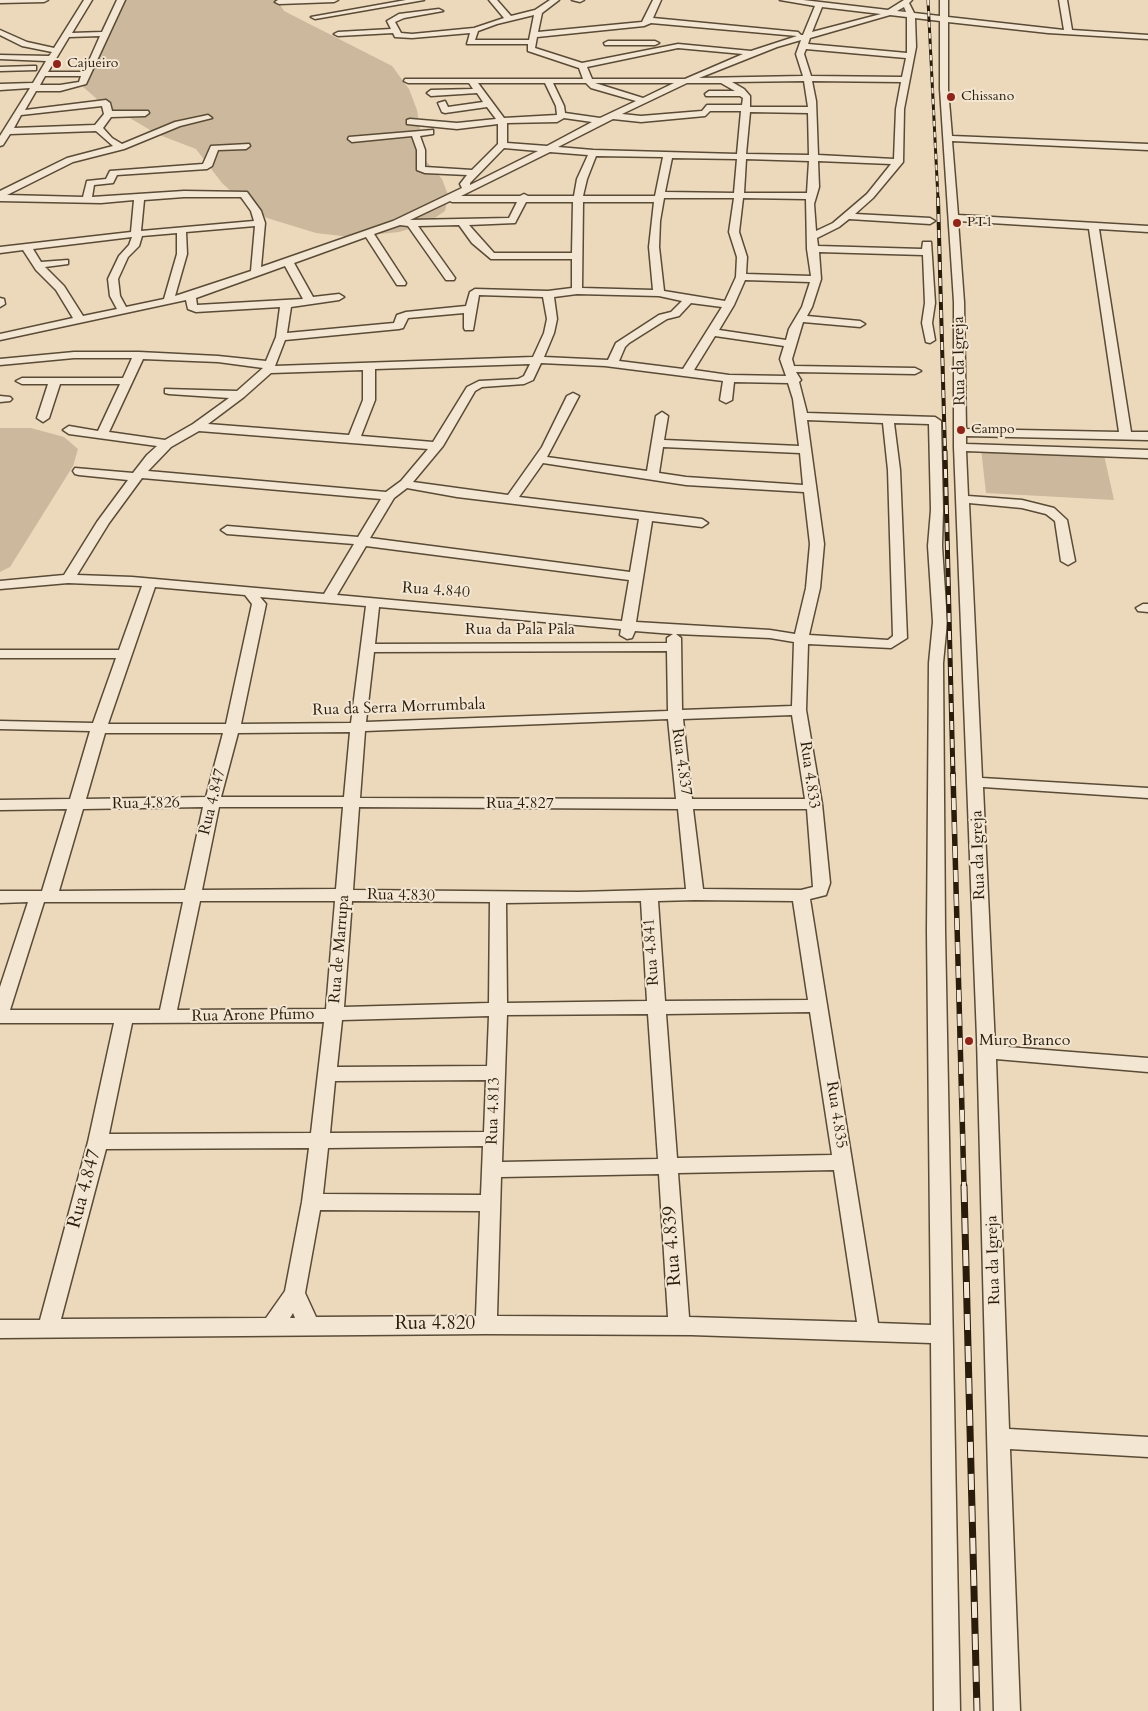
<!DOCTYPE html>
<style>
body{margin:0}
canvas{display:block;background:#ecd8bb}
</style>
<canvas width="1148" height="1711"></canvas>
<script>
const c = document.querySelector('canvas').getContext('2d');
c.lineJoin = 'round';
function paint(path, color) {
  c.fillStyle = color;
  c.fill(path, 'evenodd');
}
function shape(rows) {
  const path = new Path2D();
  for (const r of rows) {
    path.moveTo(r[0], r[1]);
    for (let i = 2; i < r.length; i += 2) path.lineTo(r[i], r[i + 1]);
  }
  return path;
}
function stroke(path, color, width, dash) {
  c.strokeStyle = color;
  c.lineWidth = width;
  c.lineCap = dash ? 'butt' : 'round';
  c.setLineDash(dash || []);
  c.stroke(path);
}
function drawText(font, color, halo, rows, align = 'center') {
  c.font = font + ' Cardo,serif';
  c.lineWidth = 4;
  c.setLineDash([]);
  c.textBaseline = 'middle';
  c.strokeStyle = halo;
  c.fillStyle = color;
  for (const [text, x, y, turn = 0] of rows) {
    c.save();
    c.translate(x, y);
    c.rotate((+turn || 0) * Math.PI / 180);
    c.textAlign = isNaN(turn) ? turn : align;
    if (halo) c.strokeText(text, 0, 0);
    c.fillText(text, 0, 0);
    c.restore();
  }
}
paint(shape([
 [117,0,277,0,284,11,392,66,409,89,417,110,420,129,417,151,442,179,448,195,445,211,426,224,399,232,350,237,316,233,267,218,244,203,222,183,196,149,157,134,128,117,103,109,97,99,82,86,94,65,95,44],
 [0,428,31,428,64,437,78,449,73,466,10,567,0,572],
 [981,448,1104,455,1114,500,986,493]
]), '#cbb89d');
const minor = shape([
 [0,0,48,0,44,2,0,3,0,0],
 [84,0,92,0,72,33,102,32,117,0,125,0,86,84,60,91,36,91,25,110,106,100,110,103,112,111,148,111,149,113,145,116,111,117,103,128,112,138,122,144,175,122,208,115,212,118,180,126,124,149,73,162,7,195,83,197,87,181,106,179,110,171,203,164,211,146,249,144,250,146,246,149,218,150,212,166,207,169,117,175,113,183,94,185,92,197,184,191,247,192,261,211,265,223,261,267,393,221,462,188,460,184,467,175,425,173,417,170,417,150,412,136,352,142,348,139,349,137,433,130,433,134,420,136,425,150,425,167,472,170,498,144,498,124,457,129,407,124,407,120,410,119,457,123,496,119,487,107,445,113,442,112,438,103,445,101,448,107,483,102,477,93,431,96,427,93,431,90,473,89,469,83,408,83,404,81,405,79,583,79,579,68,528,51,528,44,467,44,470,33,412,38,395,37,393,33,338,36,334,34,338,32,391,29,387,21,399,14,439,9,443,11,404,18,395,22,401,33,412,34,474,28,504,18,489,0,497,0,511,16,535,10,550,0,559,0,542,13,538,32,642,22,653,0,661,0,653,18,798,32,801,35,803,35,815,6,780,0,803,0,888,10,904,0,912,0,909,3,914,13,940,16,940,0,948,0,948,17,1064,30,1059,0,1067,0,1072,30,1148,35,1148,39,1048,33,948,22,948,89,952,136,1148,144,1148,150,952,141,958,215,1148,226,1148,232,1099,229,1131,432,1148,432,1148,440,966,436,966,444,1148,450,1148,458,966,451,968,496,1022,500,1054,508,1067,520,1075,561,1068,565,1061,561,1055,521,1046,514,1022,508,969,503,982,778,1148,788,1148,798,983,787,995,1046,1148,1058,1148,1072,996,1059,1009,1429,1148,1437,1148,1457,1010,1449,1020,1711,994,1711,977,1038,954,447,954,302,940,89,940,21,915,18,916,47,904,109,903,162,873,198,855,214,930,218,935,221,930,224,849,219,839,227,817,238,818,246,922,249,923,242,931,242,935,303,932,323,935,340,930,343,926,342,922,323,925,303,923,255,819,252,821,279,812,307,807,316,860,321,865,324,860,327,803,322,792,359,794,366,915,368,921,371,915,374,796,372,801,380,799,382,807,413,935,417,941,421,943,510,942,546,947,622,943,663,945,931,960,1711,934,1711,931,1343,691,1335,486,1334,0,1338,0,1320,40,1320,88,1142,114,1023,0,1023,0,987,28,902,0,903,0,891,42,891,67,809,0,810,0,800,70,799,90,731,0,729,0,721,93,723,116,658,0,658,0,650,119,650,142,586,68,583,0,589,0,581,64,575,97,522,128,480,79,475,75,474,73,471,75,468,133,473,147,455,157,446,69,434,63,430,69,426,98,431,120,384,60,384,49,418,43,422,37,418,48,384,22,384,16,381,22,378,123,378,132,358,74,358,0,365,0,359,74,352,139,352,218,356,266,361,276,337,280,307,196,312,188,309,186,300,0,340,0,334,73,318,56,290,36,270,23,250,0,253,0,247,131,232,134,200,101,203,0,201,0,191,67,158,113,146,96,131,10,134,3,145,0,146,0,136,30,88,0,90,0,84,33,83,46,61,0,59,0,55,49,56,52,52,22,46,0,35,0,30,27,42,54,48,84,0],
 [822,7,881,14,812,32,822,7],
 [904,7,906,12,897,11,904,7],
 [534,15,529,40,475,40,478,31,497,24,534,15],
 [890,15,907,17,907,53,808,44,810,38,890,15],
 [651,23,797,36,751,51,678,44,582,63,535,48,537,37,644,26,651,23],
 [100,36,84,72,48,72,69,37,100,36],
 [801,40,796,54,803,76,699,78,777,47,801,40],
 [678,48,743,54,685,79,592,79,587,67,678,48],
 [806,49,906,58,902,77,811,76,804,54,806,49],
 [45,76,81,76,79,82,60,85,40,85,45,76],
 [804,81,808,107,750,107,750,96,744,89,732,82,804,81],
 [812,81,901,82,896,109,894,159,818,155,816,101,812,81],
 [478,83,545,83,556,106,557,115,504,118,478,83],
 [553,83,586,83,591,88,636,101,600,118,565,113,564,106,553,83],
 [595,83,674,83,643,98,595,83],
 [687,83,721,83,735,91,709,91,705,94,706,96,740,96,743,98,742,105,707,105,702,111,641,116,622,114,687,83],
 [102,106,104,114,95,125,14,128,21,115,102,106],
 [710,111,741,111,737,154,593,150,558,147,613,119,641,122,705,116,710,111],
 [750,112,808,113,809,155,746,154,750,112],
 [564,118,592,122,547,146,507,143,507,123,557,122,564,118],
 [504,148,538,151,470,185,470,183,504,148],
 [550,152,588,155,577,179,574,196,528,196,524,194,520,196,461,196,550,152],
 [596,156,663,157,655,196,583,196,587,179,596,156],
 [672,158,737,159,734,193,665,192,672,158],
 [746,159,809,161,807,193,744,193,746,159],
 [818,161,891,164,867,194,833,223,816,231,814,204,819,187,818,161],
 [184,197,241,197,251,211,254,221,141,231,144,200,184,197],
 [664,198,734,198,729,232,737,257,736,277,725,301,664,291,659,247,660,221,664,198],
 [743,198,806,199,807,249,811,276,746,274,747,257,739,232,743,198],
 [450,201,452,202,517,202,509,218,410,220,450,201],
 [526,202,573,202,572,253,494,253,469,225,515,223,526,202],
 [583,202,654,202,649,247,653,290,582,288,583,202],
 [958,221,1089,229,1119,432,966,429,964,302,958,221],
 [400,225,408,226,446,280,454,280,455,278,418,226,459,225,472,243,491,259,572,259,572,288,548,291,475,289,470,292,466,306,406,312,397,315,394,323,287,333,291,307,339,300,344,297,339,294,313,297,294,263,366,237,397,285,405,285,406,283,374,234,400,225],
 [255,226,251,271,175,296,187,254,186,232,255,226],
 [177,233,177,254,164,299,126,307,120,296,118,279,128,257,139,246,142,236,177,233],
 [132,237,129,245,119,256,108,279,110,296,117,309,83,316,64,286,45,267,68,264,68,260,41,262,33,249,132,237],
 [285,266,303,299,197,305,196,298,285,266],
 [745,280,810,282,802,307,789,329,786,340,719,330,734,305,745,280],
 [577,294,659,296,682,301,671,312,659,315,616,343,608,360,544,357,554,333,557,319,554,297,577,294],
 [479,295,543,297,547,319,544,333,533,357,275,366,285,340,399,329,403,328,408,318,464,313,464,328,465,330,473,330,479,295],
 [691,303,722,307,683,369,619,361,625,347,629,343,667,319,679,316,691,303],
 [715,336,784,346,780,359,786,376,729,375,694,370,715,336],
 [143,359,218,362,263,368,237,391,165,389,165,393,169,394,229,398,193,424,165,440,109,432,143,359],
 [541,363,605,366,723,381,720,400,726,403,732,400,734,382,788,383,793,399,799,446,664,440,668,416,662,412,656,416,647,471,547,457,579,396,573,393,567,396,542,447,508,495,413,482,443,446,475,391,482,387,524,384,533,380,541,363],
 [530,364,524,376,518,379,479,381,467,387,433,442,361,436,375,400,375,369,530,364],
 [363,370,363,400,349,435,208,424,244,397,271,373,363,370],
 [807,420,883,423,888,470,893,636,888,640,809,635,820,588,824,544,807,420],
 [894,423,929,424,931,510,928,546,933,622,929,663,927,931,931,1325,878,1323,810,899,826,895,830,883,822,804,806,710,808,644,891,648,907,638,900,470,894,423],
 [199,431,428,449,401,481,386,492,148,471,171,447,199,431],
 [663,447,800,453,803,485,686,477,659,473,663,447],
 [543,463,686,485,804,492,810,544,806,588,795,634,770,630,636,622,652,521,702,527,708,523,702,519,519,497,543,463],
 [142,478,381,499,358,537,227,526,221,530,227,534,354,544,324,594,132,577,77,575,109,523,142,478],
 [407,488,457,497,639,519,630,572,370,538,394,498,407,488],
 [366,546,629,580,622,621,337,595,366,546],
 [155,587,245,595,252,604,226,724,108,724,155,587],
 [260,597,366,606,351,723,241,724,266,604,260,597],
 [379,607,621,629,620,635,627,639,632,638,635,631,673,634,667,638,667,643,375,644,379,607],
 [676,634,770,638,794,642,792,706,682,710,681,638,676,634],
 [667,651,668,711,366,722,374,652,667,651],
 [792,715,805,799,692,799,683,719,792,715],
 [668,719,676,799,360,798,365,731,668,719],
 [350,732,344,797,221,797,238,733,350,732],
 [105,733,223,733,206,797,86,799,105,733],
 [203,807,185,890,59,891,83,809,203,807],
 [219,807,343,807,336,889,202,890,219,807],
 [359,807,678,809,686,889,579,892,353,890,359,807],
 [693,809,807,809,813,887,801,890,703,889,693,809],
 [695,900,793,901,808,1000,665,1001,658,901,695,900],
 [200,901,335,901,326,1009,177,1010,200,901],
 [352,901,490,902,489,1003,344,1007,352,901],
 [641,901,647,1001,507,1003,506,903,641,901],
 [44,902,183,902,160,1010,10,1010,44,902],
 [810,1012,832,1155,677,1158,666,1014,810,1012],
 [648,1014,658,1159,502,1162,507,1015,648,1014],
 [489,1016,487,1066,337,1067,342,1020,489,1016],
 [324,1022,311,1133,109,1134,132,1023,324,1022],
 [486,1080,484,1132,330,1133,335,1081,486,1080],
 [483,1146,481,1195,323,1194,328,1148,483,1146],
 [309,1148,302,1202,285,1291,266,1318,61,1319,106,1149,309,1148],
 [834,1170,857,1322,689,1317,678,1173,834,1170],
 [659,1174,668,1317,497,1316,501,1177,659,1174],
 [320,1210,480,1211,476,1316,316,1317,305,1293,320,1210],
 [293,1313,295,1318,290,1318,293,1313],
 [278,0,338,0,334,2,279,4,275,2,278,0],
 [406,0,424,0,315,19,311,17,406,0],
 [572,0,584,0,580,2,572,0],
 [608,41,655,41,659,43,655,45,605,45,604,43,608,41],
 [33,66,36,66,36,70,0,71,0,67,33,66],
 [0,298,4,299,5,304,0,307,0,298],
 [0,396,10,397,12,399,10,401,0,402,0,396],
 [1143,604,1148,604,1148,612,1138,611,1136,608,1143,604]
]);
stroke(minor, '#5a4b36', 3);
paint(minor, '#f3e6d3');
const railFar4 = shape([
 [928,0,938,199]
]);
const railFar3 = shape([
 [938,198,945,453]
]);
const railFar2 = shape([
 [945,451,953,776]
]);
const railFar1 = shape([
 [953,774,964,1187]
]);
const rail = shape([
 [964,1186,977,1711]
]);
stroke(railFar4, '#2a1c0a', 3);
stroke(railFar3, '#2a1c0a', 4);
stroke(railFar2, '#2a1c0a', 5);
stroke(railFar1, '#2a1c0a', 5.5);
stroke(rail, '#2a1c0a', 7);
stroke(railFar4, '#f3e6d3', 2, [5.5]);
stroke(railFar3, '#f3e6d3', 2.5, [8]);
stroke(railFar2, '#f3e6d3', 3, [9]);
stroke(railFar1, '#f3e6d3', 4, [12]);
stroke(rail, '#f3e6d3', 5, [16]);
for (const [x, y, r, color] of [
 [57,64,5,"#8f2418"],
 [951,97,5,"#8f2418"],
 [957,223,5,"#8f2418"],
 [961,430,5,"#8f2418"],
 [969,1041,5,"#8f2418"]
]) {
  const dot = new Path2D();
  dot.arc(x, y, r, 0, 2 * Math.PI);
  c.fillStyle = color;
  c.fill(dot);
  stroke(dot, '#f3e6d3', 2);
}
drawText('14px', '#2a1c0a', '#f3e6d3', [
 ["Cajueiro",67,64],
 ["Chissano",961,97],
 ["PT1",967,223],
 ["Campo",971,430]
], 'left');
drawText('16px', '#2a1c0a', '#f3e6d3', [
 ["Rua da Igreja",960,361,-91],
 ["Rua 4.840",436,591,4],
 ["Rua da Pala Pala",520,630],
 ["Rua da Serra Morrumbala",399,708,-2],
 ["Rua 4.837",681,762,82],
 ["Rua 4.833",809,775,82],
 ["Rua 4.847",213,802,-76],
 ["Rua 4.826",146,804,-1],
 ["Rua 4.827",520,804],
 ["Rua da Igreja",979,855,-92],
 ["Rua 4.830",401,896,1],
 ["Rua de Marrupa",340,949,-85],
 ["Rua 4.841",652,952,-94],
 ["Rua Arone Pfumo",253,1016,-1],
 ["Rua 4.813",494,1111,-88],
 ["Rua 4.835",836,1115,81],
 ["Rua da Igreja",994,1260,-92]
]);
drawText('16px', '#2a1c0a', '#f3e6d3', [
 ["Muro Branco",979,1041]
], 'left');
drawText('19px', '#2a1c0a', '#f3e6d3', [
 ["Rua 4.847",85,1189,-75],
 ["Rua 4.839",673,1246,-94],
 ["Rua 4.820",435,1325]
]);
</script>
